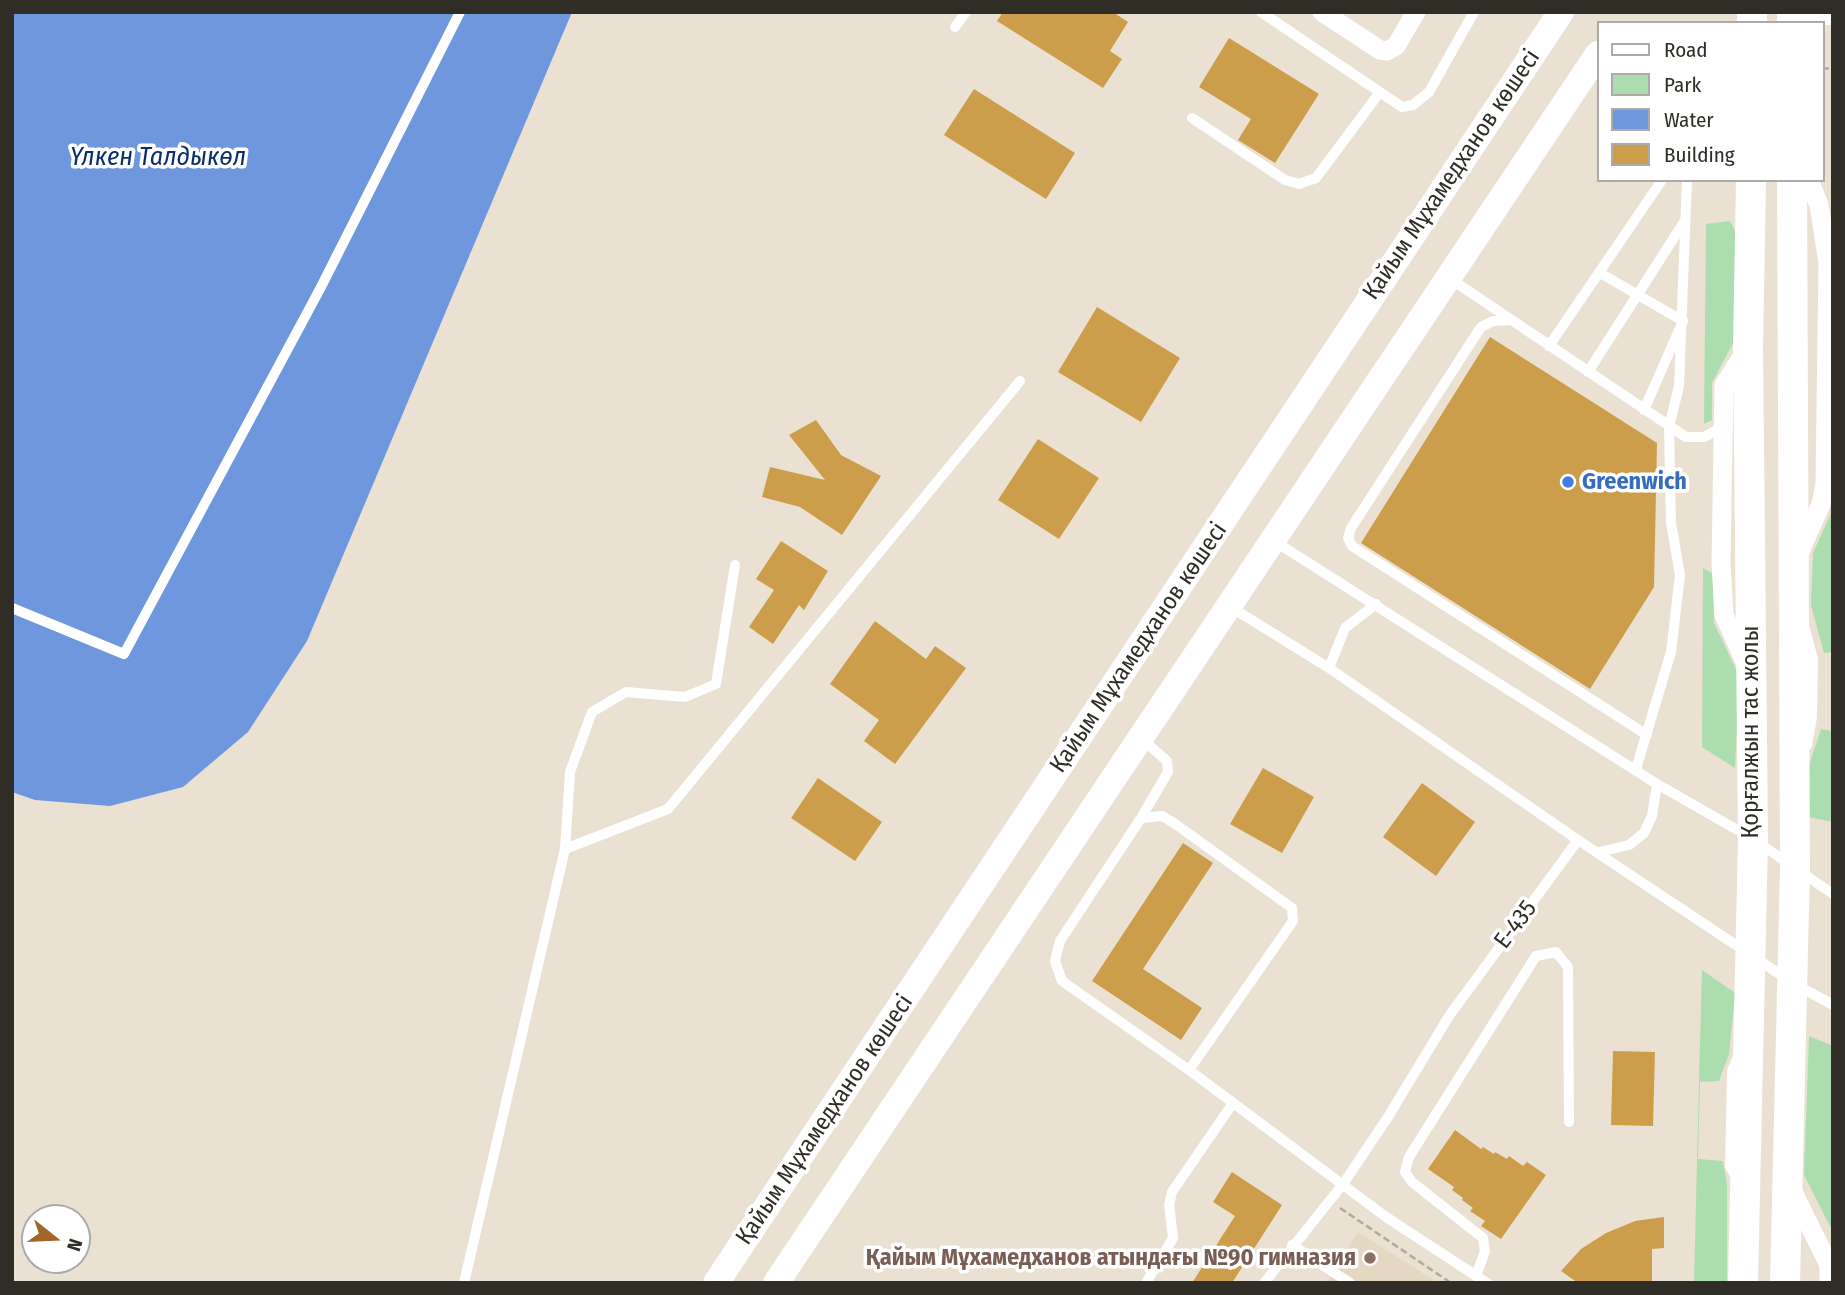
<!DOCTYPE html>
<meta charset="utf-8">
<style>
body{margin:0}
#map{position:relative;width:1845px;height:1295px;overflow:hidden;background:#eae1d2;font-family:"Fira Sans Condensed",sans-serif}
canvas{display:block}
.frame{position:absolute;inset:0;border:14px solid #302d27;pointer-events:none}
.legend{position:absolute;left:1597px;top:21px;width:228px;height:161px;box-sizing:border-box;background:#fff;border:2px solid #acaba9;margin:0;padding:9px 12px;list-style:none;font-size:21px;color:#302d27}
.legend li{display:flex;align-items:center;gap:14px;height:35px}
.legend b{width:35px;border:2px solid #acaba9}
.north{position:absolute;left:21px;top:1204px;width:70px;height:70px;box-sizing:border-box;background:#fff;border:2px solid #acaba9;border-radius:50%;rotate:108deg;font-size:19px;font-weight:700;line-height:28px;text-align:center;color:#302d27}
.north::after{content:'';display:block;margin:auto;width:24px;height:32px;background:#a26728;clip-path:polygon(50% 0,100% 100%,50% 72%,0 100%)}
</style>
<div id="map">
<canvas width="1845" height="1295"></canvas>
<div class="frame"></div>
<ul class="legend">
<li><b style="height:9px;background:#fff"></b>Road</li>
<li><b style="height:19px;background:#acddae"></b>Park</li>
<li><b style="height:19px;background:#6e97dd"></b>Water</li>
<li><b style="height:19px;background:#cc9e4b"></b>Building</li>
</ul>
<div class="north">N</div>
</div>
<script>
const c = document.querySelector('canvas').getContext('2d');
c.lineJoin = 'round';
function paint(path, color) {
  c.fillStyle = color;
  c.fill(path, 'evenodd');
}
function shape(rows) {
  const path = new Path2D();
  for (const r of rows) {
    path.moveTo(r[0], r[1]);
    for (let i = 2; i < r.length; i += 2) path.lineTo(r[i], r[i + 1]);
  }
  return path;
}
function stroke(path, color, width, dash) {
  c.strokeStyle = color;
  c.lineWidth = width;
  c.lineCap = dash ? 'butt' : 'round';
  c.setLineDash(dash || []);
  c.stroke(path);
}
function drawText(font, color, halo, rows, align = 'center') {
  c.font = font + ' "Fira Sans Condensed",sans-serif';
  c.lineWidth = 7;
  c.setLineDash([]);
  c.textBaseline = 'middle';
  c.strokeStyle = halo;
  c.fillStyle = color;
  for (const [text, x, y, turn = 0] of rows) {
    c.save();
    c.translate(x, y);
    c.rotate((+turn || 0) * Math.PI / 180);
    c.textAlign = isNaN(turn) ? turn : align;
    if (halo) c.strokeText(text, 0, 0);
    c.fillText(text, 0, 0);
    c.restore();
  }
}
paint(shape([
 [1358,1232,1438,1283,1326,1283]
]), '#e5d8c2');
paint(shape([
 [1730,221,1741,243,1741,328,1712,383,1712,420,1704,424,1706,224],
 [1833,509,1833,652,1824,653,1811,605,1813,553],
 [1703,568,1713,574,1714,623,1739,676,1735,768,1702,747],
 [1821,729,1833,731,1833,822,1808,817,1807,772],
 [1702,970,1735,993,1729,1054,1719,1081,1700,1082,1698,1159,1723,1161,1727,1184,1727,1283,1694,1283,1699,1082],
 [1809,1036,1833,1046,1833,1232,1804,1175]
]), '#acddae');
paint(shape([
 [12,12,572,12,307,641,248,732,183,787,110,806,35,800,12,792]
]), '#6e97dd');
paint(shape([
 [1003,12,1113,12,1128,22,1110,51,1122,59,1103,88,997,21],
 [1229,38,1319,94,1275,163,1238,140,1251,119,1199,87],
 [974,89,1075,153,1046,199,944,135],
 [1097,307,1180,358,1141,422,1058,372],
 [1490,337,1657,443,1654,587,1590,689,1361,543],
 [816,420,841,455,881,476,842,535,800,507,762,497,770,467,825,480,789,435],
 [1038,439,1099,478,1059,539,998,500],
 [781,541,828,571,804,610,799,605,773,644,749,627,774,590,756,579],
 [875,621,926,659,935,646,966,668,895,764,864,741,879,720,830,684],
 [1263,768,1314,797,1282,853,1230,824],
 [818,778,882,822,855,861,791,818],
 [1422,783,1475,822,1436,876,1383,837],
 [1183,843,1213,863,1143,969,1202,1008,1181,1040,1092,981],
 [1613,1051,1655,1052,1653,1126,1611,1125],
 [1455,1130,1481,1149,1483,1147,1494,1154,1495,1152,1507,1159,1509,1156,1523,1166,1527,1162,1546,1175,1501,1239,1481,1226,1485,1221,1470,1211,1473,1208,1462,1200,1463,1198,1452,1190,1454,1187,1428,1169],
 [1232,1172,1282,1205,1232,1283,1192,1283,1235,1216,1213,1202],
 [1664,1217,1664,1248,1652,1249,1652,1283,1578,1283,1561,1271,1581,1249,1606,1233,1635,1221]
]), '#cc9e4b');
stroke(shape([
 [1822,69,1833,68],
 [1340,1208,1451,1283]
]), '#b1aa9d', 2.5, [7, 3.5]);
stroke(shape([
 [1261,12,1402,107,1413,105,1429,92,1474,12],
 [955,27,966,12],
 [1192,118,1285,180,1299,184,1316,178,1380,92],
 [1600,273,1683,321,1644,410],
 [1449,278,1686,437,1704,437,1724,426],
 [1512,320,1493,321,1481,327,1351,528,1348,538,1352,546,1647,735],
 [1549,346,1662,180],
 [1588,372,1684,222],
 [1274,541,1657,784,1753,839,1833,894],
 [1229,606,1329,668,1578,840,1793,983,1833,1005],
 [12,608,124,654,321,287,460,12],
 [1805,629,1813,659,1812,717,1807,745],
 [1329,668,1345,628,1376,604],
 [1636,769,1671,652,1680,575,1671,523,1669,427,1679,386,1687,180],
 [1141,818,1168,772,1167,761,1142,739],
 [565,849,570,772,592,712,626,692,685,697,716,684,735,565],
 [1599,852,1629,845,1644,833,1652,816,1657,784],
 [1189,1070,1293,921,1292,908,1174,823,1162,816,1141,818,1060,941,1055,961,1062,981,1189,1070,1386,1217,1487,1283],
 [1737,1178,1730,1167,1732,1071,1738,1056],
 [1292,1245,1350,1283],
 [1476,1276,1485,1251,1483,1238,1412,1182,1405,1172,1409,1157,1536,956,1556,952,1568,967,1569,1122],
 [464,1283,565,849,668,809,1020,381],
 [1146,1283,1173,1238,1169,1205,1172,1192,1233,1103],
 [1264,1283,1343,1184,1388,1117,1449,1016,1578,840]
]), '#fff', 10);
stroke(shape([
 [1322,12,1380,50,1387,51,1396,46,1416,12],
 [1791,18,1833,15],
 [1746,351,1724,385,1721,563,1724,615,1747,666],
 [1798,556,1821,504,1825,485,1828,263,1819,205,1809,180],
 [1791,1188,1829,1265,1829,1283]
]), '#fff', 19);
stroke(shape([
 [716,1283,1561,12],
 [776,1283,1598,54]
]), '#fff', 26);
stroke(shape([
 [1792,12,1792,23],
 [1752,23,1752,12],
 [1743,1283,1753,839,1748,347,1751,180],
 [1785,1283,1795,868,1792,180]
]), '#fff', 30);
for (const [x, y, r, color] of [
 [1568,482,7,"#3f7fe0"],
 [1370,1258,7,"#8d6e63"]
]) {
  const dot = new Path2D();
  dot.arc(x, y, r, 0, 2 * Math.PI);
  c.fillStyle = color;
  c.fill(dot);
  stroke(dot, '#fff', 2.5);
}
drawText('24px', '#302d27', '#fff', [
 ["Қайым Мұхамедханов көшесі",1452,175,-56],
 ["Қайым Мұхамедханов көшесі",1139,648,-56],
 ["Қорғалжын тас жолы",1751,732,-90],
 ["Е-435",1516,925,-53],
 ["Қайым Мұхамедханов көшесі",825,1120,-56]
]);
drawText('bold 24px', '#366cbe', '#fff', [
 ["Greenwich",1582,482]
], 'left');
drawText('bold 24px', '#785e54', '#fff', [
 ["Қайым Мұхамедханов атындағы №90 гимназия",1356,1258]
], 'right');
drawText('italic 26px', '#0a2e6c', '#fff', [
 ["Үлкен Талдыкөл",158,158]
]);
</script>
